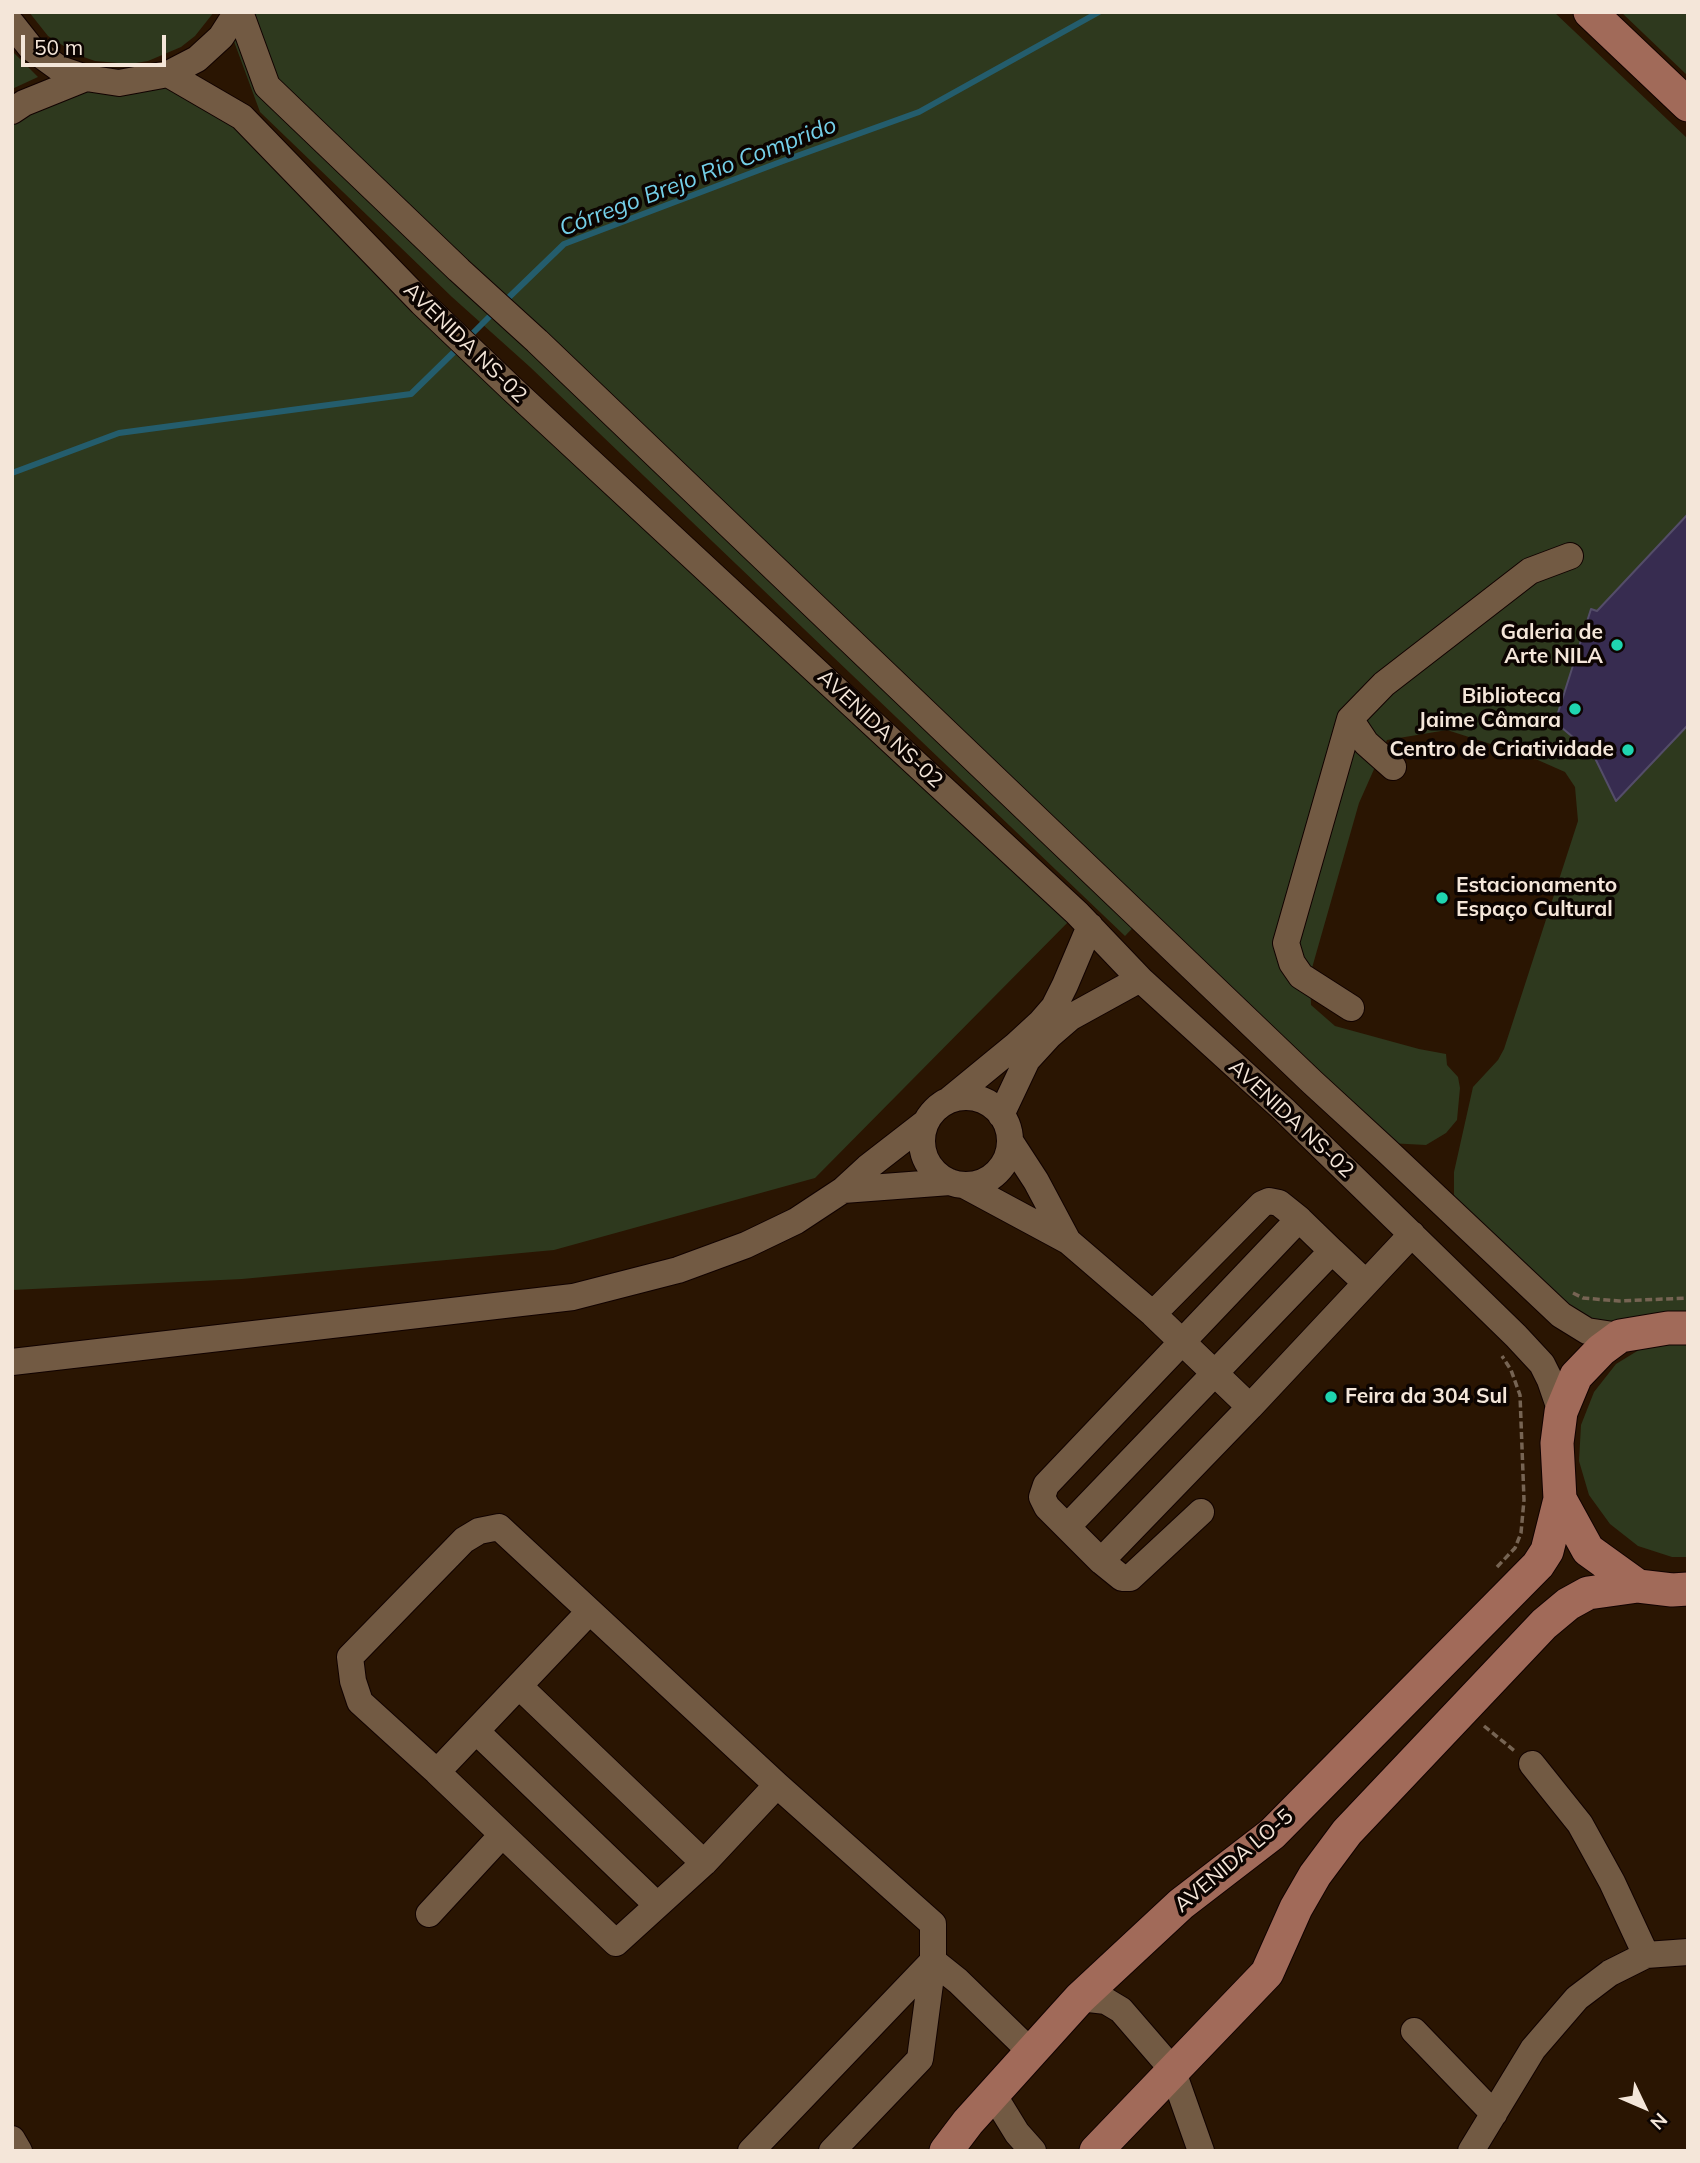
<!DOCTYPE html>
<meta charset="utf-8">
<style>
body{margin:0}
#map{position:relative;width:1700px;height:2163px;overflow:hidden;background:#2a1502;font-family:Mulish,sans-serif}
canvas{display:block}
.frame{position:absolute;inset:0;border:14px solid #f4e6d9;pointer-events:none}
.north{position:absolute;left:1609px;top:2072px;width:70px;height:70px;-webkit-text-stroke:5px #0c0401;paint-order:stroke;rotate:134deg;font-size:19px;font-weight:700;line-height:28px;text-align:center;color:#f4e6d9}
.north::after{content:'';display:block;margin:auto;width:24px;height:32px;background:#f4e6d9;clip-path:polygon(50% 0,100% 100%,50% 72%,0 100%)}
.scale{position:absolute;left:21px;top:35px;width:145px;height:32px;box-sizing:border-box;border:4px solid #f4e6d9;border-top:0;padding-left:9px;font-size:21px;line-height:24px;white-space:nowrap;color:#f4e6d9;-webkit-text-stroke:5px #0c0401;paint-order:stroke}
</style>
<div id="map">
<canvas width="1700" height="2163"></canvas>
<div class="frame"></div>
<div class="north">N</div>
<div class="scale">50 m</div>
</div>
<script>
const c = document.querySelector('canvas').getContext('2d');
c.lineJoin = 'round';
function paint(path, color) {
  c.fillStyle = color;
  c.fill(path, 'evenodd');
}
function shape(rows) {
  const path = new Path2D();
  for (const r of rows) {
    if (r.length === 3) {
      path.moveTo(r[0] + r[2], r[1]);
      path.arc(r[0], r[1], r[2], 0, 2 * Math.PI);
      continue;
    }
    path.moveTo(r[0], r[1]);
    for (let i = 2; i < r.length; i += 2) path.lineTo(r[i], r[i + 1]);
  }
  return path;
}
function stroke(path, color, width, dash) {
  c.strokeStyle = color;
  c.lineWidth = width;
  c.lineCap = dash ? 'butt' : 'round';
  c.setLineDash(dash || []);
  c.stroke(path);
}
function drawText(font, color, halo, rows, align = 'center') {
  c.font = font + ' Mulish,sans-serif';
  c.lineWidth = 7;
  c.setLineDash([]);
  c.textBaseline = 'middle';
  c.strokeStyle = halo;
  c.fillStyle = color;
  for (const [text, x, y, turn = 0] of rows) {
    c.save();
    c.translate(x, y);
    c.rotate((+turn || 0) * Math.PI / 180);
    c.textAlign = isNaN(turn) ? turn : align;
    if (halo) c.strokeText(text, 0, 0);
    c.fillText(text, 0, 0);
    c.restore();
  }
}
paint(shape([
 [29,12,214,12,195,36,181,47,148,61,130,64,95,61,78,55,48,36],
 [239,12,1554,12,1688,139,1688,1325,1590,1326,1467,1221,1454,1195,1454,1172,1473,1087,1498,1060,1504,1049,1578,821,1575,787,1565,772,1531,757,1447,730,1387,740,1359,803,1310,975,1311,1005,1335,1026,1419,1049,1446,1054,1447,1065,1458,1077,1460,1088,1457,1120,1446,1133,1426,1145,1388,1143,1146,914,1125,936,530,367,452,297,260,112,232,36],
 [1621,12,1688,12,1688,76],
 [12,51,38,77,12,89],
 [168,74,242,117,1077,913,815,1178,554,1250,242,1279,12,1290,12,111,24,103],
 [1688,1336,1688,1557,1672,1557,1638,1546,1610,1524,1589,1495,1579,1461,1581,1425,1594,1392,1616,1364,1647,1345]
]), '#2e391e');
stroke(shape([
 [503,303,564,244,783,161,919,112,1099,12],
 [468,338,495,311],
 [12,473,119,433,411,394,458,348]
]), '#245d6d', 6);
const building = shape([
 [1688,514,1688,725,1616,801,1593,754,1555,722,1591,609,1597,611,1688,514]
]);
paint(building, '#372c50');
stroke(building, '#544d69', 2);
const minor = shape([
 [240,12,267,86,459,270,537,341,1312,1082,1386,1150,1561,1315,1587,1331,1620,1336],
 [12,24,31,48,60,69,86,78,119,83,168,74,197,59,221,37,237,12],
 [168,74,242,117,422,303,511,388,1077,913,1140,979,1283,1109,1516,1336,1542,1364,1550,1380,1561,1412],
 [12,111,24,103,86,78],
 [1350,719,1366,743,1393,767],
 [1351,1008,1301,976,1292,963,1286,943,1350,719,1384,684,1530,571,1570,556],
 [966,1141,44],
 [949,1100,1016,1045,1041,1022,1054,1007,1065,985,1090,926],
 [1001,1115,1027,1060,1049,1036,1071,1017,1140,979],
 [1010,1141,1036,1181,1068,1241],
 [964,1185,1068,1241,1153,1314,1250,1407,1412,1234],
 [843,1190,950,1182],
 [1332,1251,1366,1283],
 [1153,1314,1262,1204,1269,1201,1279,1203,1299,1219],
 [12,1362,573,1297,678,1270,746,1245,796,1221,843,1190,868,1167,926,1122],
 [1067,1527,1047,1507,1042,1497,1046,1485,1299,1219,1332,1251,1067,1527,1101,1561,1250,1407],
 [1101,1561,1122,1578,1130,1578,1201,1512],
 [519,1686,704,1863],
 [476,1731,657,1905],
 [1532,1764,1580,1824,1612,1882,1646,1955],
 [437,1772,589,1612],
 [777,1785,704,1863,616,1943,437,1772,360,1702,353,1681,350,1657,464,1540,479,1531,499,1527,777,1785,933,1924,933,1961,920,2059,832,2151],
 [429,1914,502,1835],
 [933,1961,958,1981,1031,2052],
 [1080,1998,1106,2001,1121,2010,1172,2069,1201,2151],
 [1414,2031,1494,2114],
 [993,2094,1017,2133,1033,2151],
 [12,2139,19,2151],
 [751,2151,933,1961],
 [1471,2151,1533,2049,1577,1998,1610,1973,1646,1955,1688,1952]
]);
const major = shape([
 [1590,12,1688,105],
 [1688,1328,1668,1328,1620,1336,1601,1350,1576,1376,1561,1412,1557,1443,1560,1499,1588,1550,1638,1586,1672,1590,1688,1589],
 [946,2151,968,2122,1080,1998,1181,1904,1272,1834,1538,1565,1547,1551,1560,1499],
 [1096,2151,1267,1973,1296,1908,1315,1875,1347,1832,1544,1624,1568,1604,1588,1593,1638,1586]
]);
stroke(minor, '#110200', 28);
stroke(major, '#110200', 35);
stroke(shape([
 [1573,1293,1583,1298,1619,1301,1688,1298],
 [1497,1567,1515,1548,1521,1533,1524,1500,1520,1395,1511,1370,1502,1356],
 [1484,1726,1516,1752]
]), '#766453', 3.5, [7, 3.5]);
stroke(minor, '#725a43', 26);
stroke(major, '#a16a59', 33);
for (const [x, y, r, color] of [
 [1617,645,7,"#1fd5b0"],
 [1575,709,7,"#1fd5b0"],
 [1628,750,7,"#1fd5b0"],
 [1442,898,7,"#1fd5b0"],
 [1331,1397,7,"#1fd5b0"]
]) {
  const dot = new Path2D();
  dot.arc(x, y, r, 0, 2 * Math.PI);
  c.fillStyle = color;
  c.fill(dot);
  stroke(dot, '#0c0401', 2.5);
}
drawText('21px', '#f4e6d9', '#0c0401', [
 ["AVENIDA NS-02",465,343,44],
 ["AVENIDA NS-02",880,729,43],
 ["AVENIDA NS-02",1291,1119,43],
 ["AVENIDA LO-5",1234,1861,-40]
]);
drawText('bold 21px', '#f4e6d9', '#0c0401', [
 ["Galeria de",1603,633],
 ["Arte NILA",1603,657],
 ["Biblioteca",1561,697],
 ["Jaime Câmara",1561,721],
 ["Centro de Criatividade",1614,750],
 ["Estacionamento",1456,886,"left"],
 ["Espaço Cultural",1456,910,"left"],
 ["Feira da 304 Sul",1345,1397,"left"]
], 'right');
drawText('italic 23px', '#74cfe8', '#0c0401', [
 ["Córrego Brejo Rio Comprido",698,177,-21]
]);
</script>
